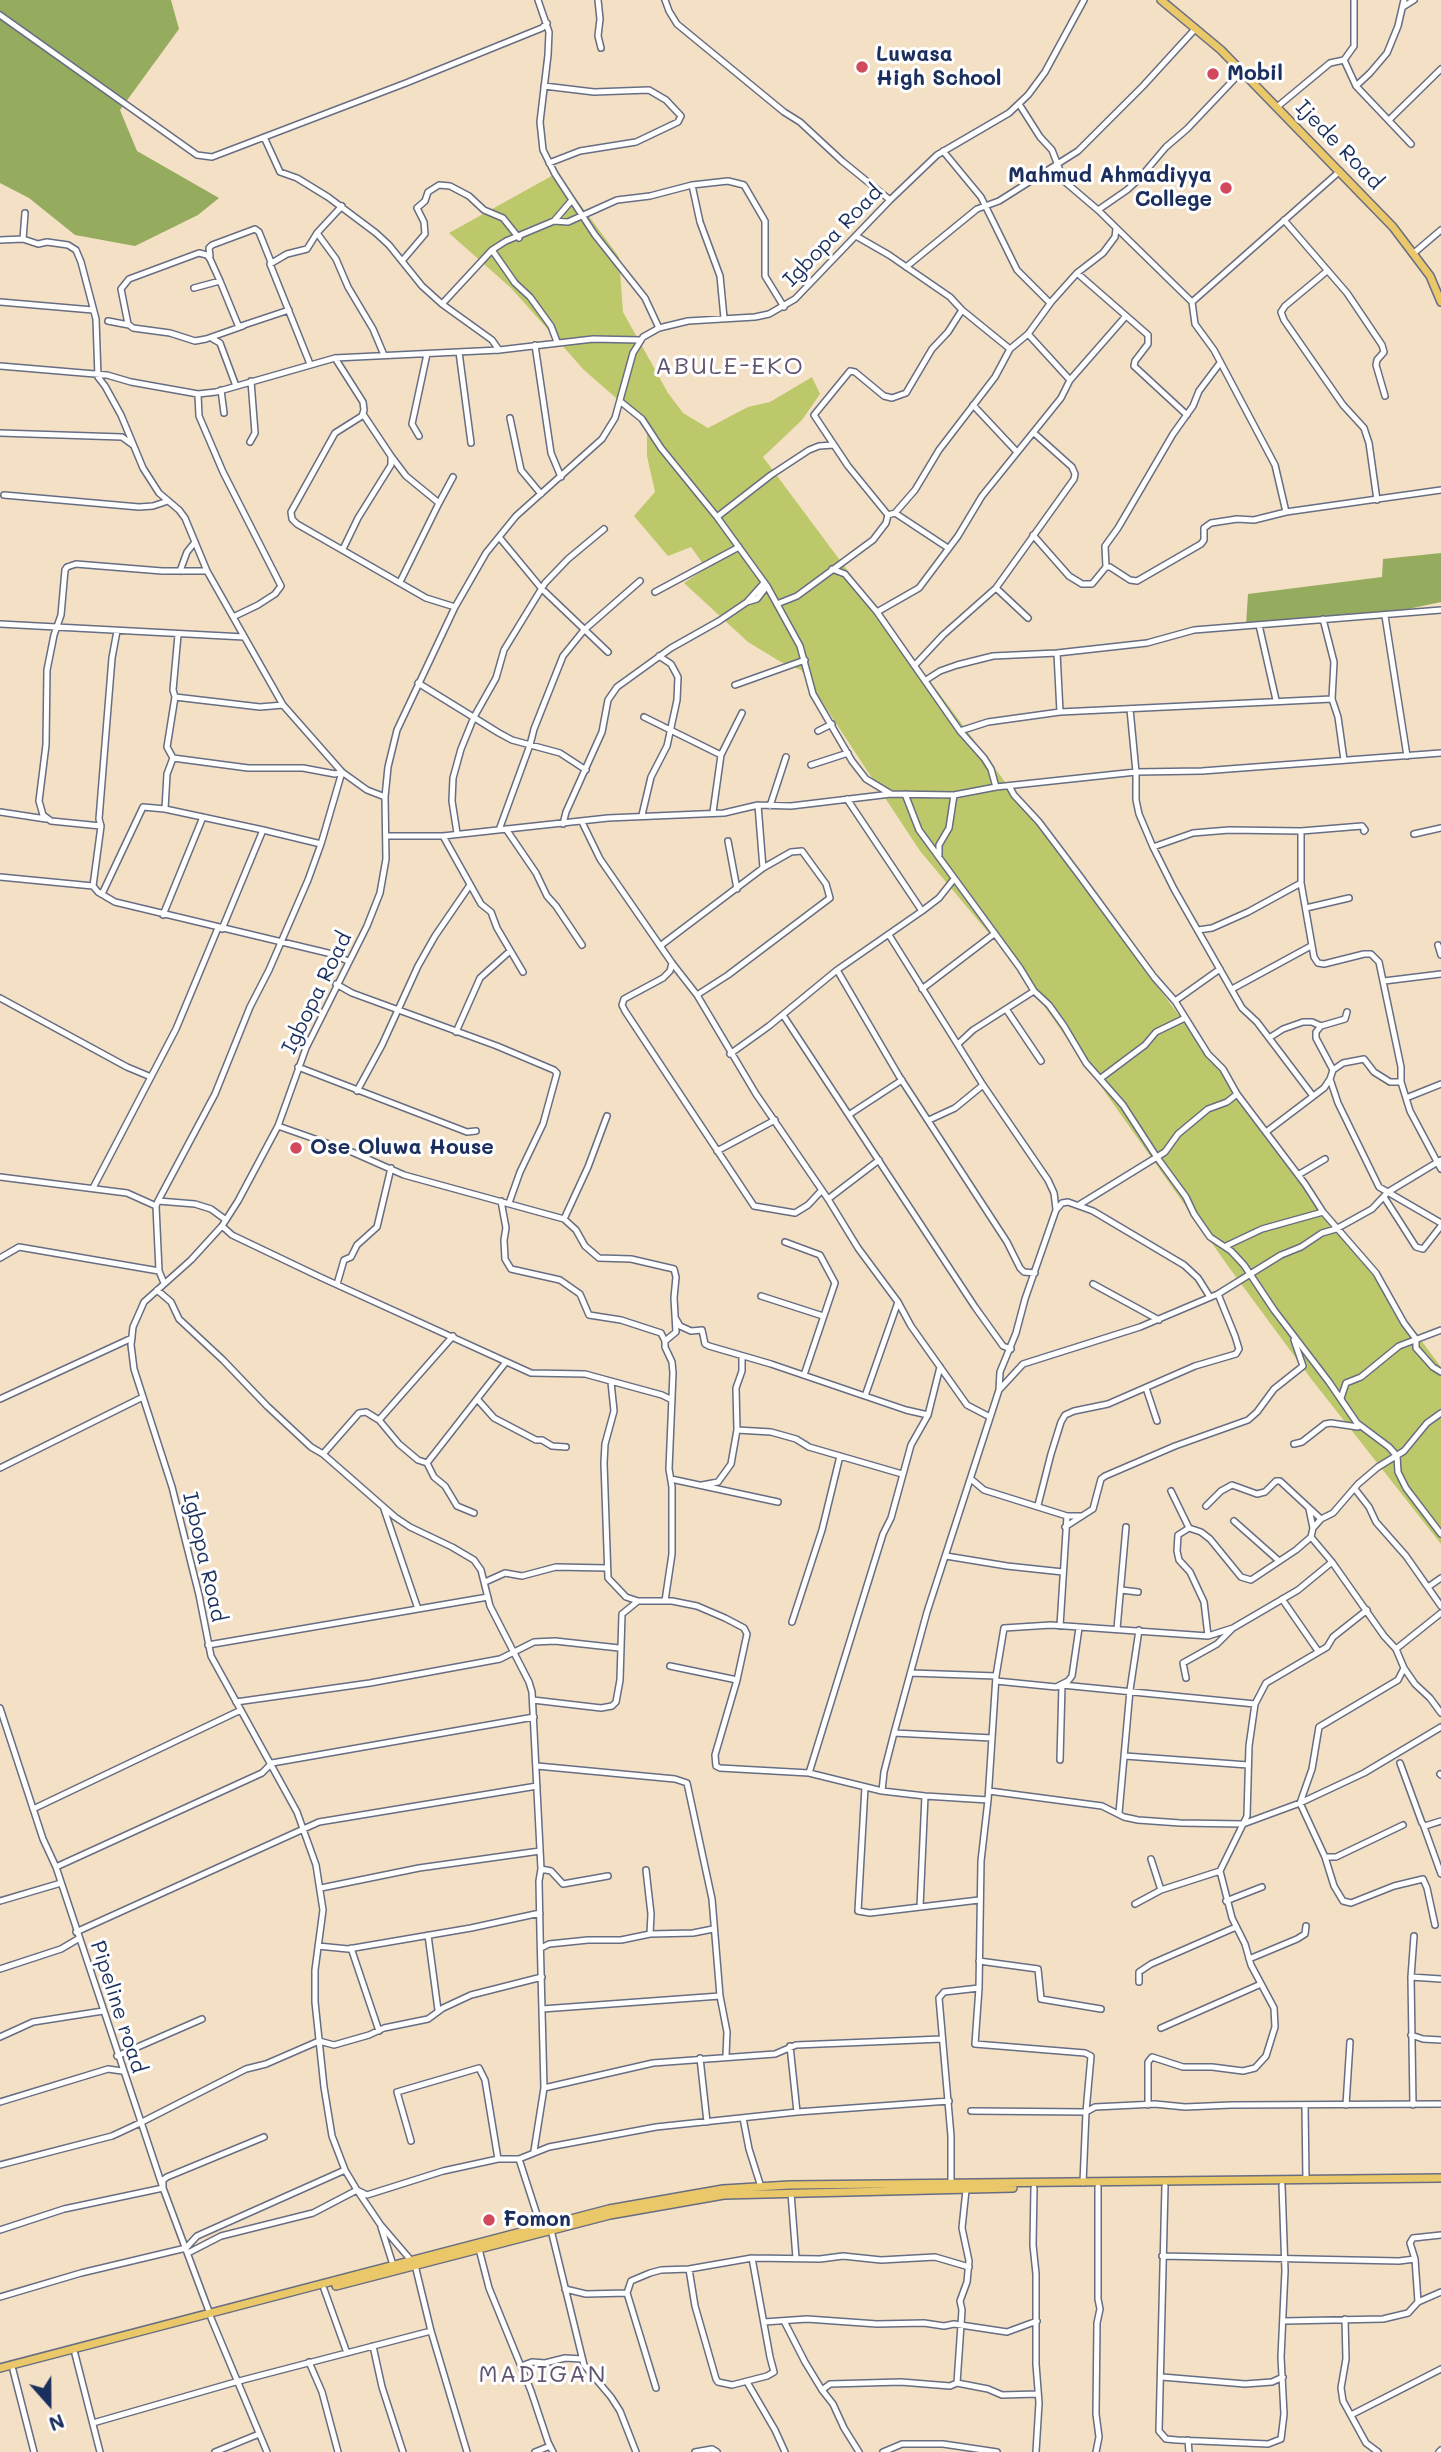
<!DOCTYPE html>
<style>
body{margin:0}
#map{position:relative;width:1441px;height:2452px;overflow:hidden;background:#f4e0c5;font-family:Mali,sans-serif}
canvas{display:block}
.north{position:absolute;left:14px;top:2368px;width:70px;height:70px;-webkit-text-stroke:5px #fff;paint-order:stroke;rotate:159deg;font-size:19px;font-weight:700;line-height:28px;text-align:center;color:#1b2f5e}
.north::after{content:'';display:block;margin:auto;width:24px;height:32px;background:#1b2f5e;clip-path:polygon(50% 0,100% 100%,50% 72%,0 100%)}
</style>
<div id="map">
<canvas width="1441" height="2452"></canvas>
<div class="north">N</div>
</div>
<script>
const c = document.querySelector('canvas').getContext('2d');
c.lineJoin = 'round';
function paint(path, color) {
  c.fillStyle = color;
  c.fill(path, 'evenodd');
}
function shape(rows) {
  const path = new Path2D();
  for (const r of rows) {
    path.moveTo(r[0], r[1]);
    for (let i = 2; i < r.length; i += 2) path.lineTo(r[i], r[i + 1]);
  }
  return path;
}
function stroke(path, color, width, dash) {
  c.strokeStyle = color;
  c.lineWidth = width;
  c.lineCap = dash ? 'butt' : 'round';
  c.setLineDash(dash || []);
  c.stroke(path);
}
function drawText(font, color, halo, rows, align = 'center') {
  c.font = font + ' Mali,sans-serif';
  c.lineWidth = 6;
  c.setLineDash([]);
  c.textBaseline = 'middle';
  c.strokeStyle = halo;
  c.fillStyle = color;
  for (const [text, x, y, turn = 0] of rows) {
    c.save();
    c.translate(x, y);
    c.rotate((+turn || 0) * Math.PI / 180);
    c.textAlign = isNaN(turn) ? turn : align;
    if (halo) c.strokeText(text, 0, 0);
    c.fillText(text, 0, 0);
    c.restore();
  }
}
paint(shape([
 [557,173,619,257,623,312,668,393,683,413,708,428,748,407,770,402,812,377,820,394,802,420,763,457,1441,1367,1441,1544,1312,1380,1228,1266,1013,962,920,851,801,670,781,662,748,642,684,583,706,568,691,547,668,556,634,516,655,492,647,456,647,425,584,370,511,288,449,233]
]), '#bcc86a');
paint(shape([
 [0,0,171,0,179,29,120,110,137,151,219,198,198,215,135,246,75,235,29,198,0,183],
 [1441,553,1441,602,1399,611,1246,625,1248,594,1382,577,1383,559]
]), '#95ac5e');
const minor = shape([
 [538,0,549,32,548,55,540,122,543,150,555,174,595,235,645,298,659,328],
 [598,0,600,19,598,36,601,48],
 [665,0,669,11,677,24,784,112,800,122,842,161,890,200],
 [1403,7,1414,0],
 [0,15,197,155,212,157,406,83,542,28,547,23],
 [1344,60,1354,46,1354,0],
 [544,86,594,92,649,90,666,100,681,116,678,122,636,142,580,151,549,163],
 [1356,86,1370,73,1387,53,1398,26,1404,0],
 [1019,104,1040,137,1052,150,1064,181,1098,210,1192,302,1195,324,1214,350,1275,465,1286,512],
 [1277,107,1330,63,1344,60,1356,86,1411,144],
 [1389,120,1441,69],
 [264,137,280,172,297,178,328,197,376,233,389,245,422,286,442,304,492,340,499,350],
 [943,151,981,197,1017,270,1050,303],
 [692,185,700,222,720,276,724,318],
 [1098,210,1127,190,1138,180,1166,147,1187,129,1241,72],
 [1284,220,1347,293,1382,345,1384,352,1377,360,1376,365,1385,396],
 [554,221,568,222,617,200,650,196,692,185,728,181,744,185,765,221,765,276,784,307],
 [317,233,336,259,348,287,373,329,384,355],
 [856,236,889,255,950,297,962,310,1010,349],
 [23,239,25,213],
 [0,240,23,239,38,244,47,242,68,245,76,250,81,262,96,319,98,377,105,386,121,415,143,468,159,493,179,510,185,518,207,571,283,705,342,772,367,790,385,797],
 [492,250,515,283,530,297,551,326,557,342],
 [1414,253,1441,230],
 [210,256,209,248,212,245,255,229,259,232,271,262],
 [402,261,425,234,424,222,417,208,425,201,428,192,439,185,450,186,469,196,484,210,503,218,519,238],
 [906,267,977,209,999,201,1078,151,1143,86,1196,28],
 [1327,271,1285,306,1281,312,1284,320,1343,405,1364,428,1369,443,1377,500],
 [1077,273,1148,335,1148,344,1135,361,1134,366,1187,415],
 [220,281,210,259,207,255,199,253,129,279,121,289,128,324,133,328,170,333,195,341,206,339,243,326],
 [194,288,220,281,238,325,241,326,289,310],
 [0,302,93,310],
 [1192,302,1340,171],
 [442,304,492,250,506,241,554,221,572,200],
 [108,321,129,325],
 [1028,334,1070,380],
 [213,339,220,343,236,386],
 [535,345,551,453,561,477],
 [459,352,471,443],
 [335,358,363,402,364,410,362,416,335,433,291,512,292,519,297,524,426,598,455,607],
 [310,364,270,264,287,254,307,249,317,233,342,206],
 [0,366,107,375,131,382,198,394,216,392,335,358,499,350,593,339,640,340],
 [221,390,224,413],
 [198,394,199,416,223,472,281,586,275,594,258,605,233,617],
 [621,402,642,419,661,448,717,517,767,586,800,646,813,694,852,761,866,779,891,794],
 [973,405,1017,452],
 [363,414,391,456],
 [510,418,521,470,541,494],
 [0,433,122,437,133,445],
 [419,436,412,424,427,354],
 [250,442,255,433,251,381],
 [4,495,139,507,153,506,168,501],
 [895,513,948,548],
 [888,515,848,466,814,415,850,371,855,372,884,396,892,398,906,393,932,349,948,332,962,310],
 [717,517,771,475,809,450,819,446,833,445],
 [1033,535,1069,576,1082,584,1092,584,1106,567,1105,546,1118,528,1173,434,1193,406,1199,391,1220,363],
 [499,537,542,589,608,652],
 [343,549,358,518,391,465,391,456,406,476,439,503,453,477],
 [1106,567,1110,567,1130,580,1137,581,1201,544,1204,540,1204,528,1211,523,1237,519,1254,520,1286,512,1441,490],
 [832,569,845,574,877,612,960,731,984,758,991,769,996,787],
 [180,571,187,552,195,542],
 [400,582,439,503],
 [996,588,1028,618],
 [655,592,739,547],
 [747,602,757,599,767,586],
 [777,604,797,596,873,540,886,523,888,515,895,513,915,490,939,450,995,377,1010,349,1028,334,1052,301,1077,273,1103,253,1115,237,1116,229],
 [877,612,919,588,958,536,982,496,1061,398,1070,380,1126,316],
 [1385,616,1407,756],
 [1323,619,1334,662,1332,699,1338,717,1344,760],
 [0,624,244,637],
 [1259,625,1276,700],
 [178,635,173,690,175,697,167,747,173,758,248,768,303,768,335,774,342,772,321,844,263,830,222,929],
 [1057,653,1060,712],
 [915,665,943,635,996,588,1074,479,1075,474,1072,467,1034,433],
 [926,680,940,671,957,665,993,656,1057,653,1147,643,1194,630,1441,610],
 [418,683,499,733,512,740,560,753,586,770],
 [735,685,805,660],
 [175,697,260,707,283,705],
 [1130,709,1136,772,1136,800,1139,814,1153,847,1174,889,1242,1008,1257,1022,1313,1096],
 [644,717,721,755,713,812],
 [818,731,832,724],
 [960,731,988,722,1060,712,1332,699],
 [721,755,742,713],
 [173,758,167,774,165,809,263,830],
 [811,765,848,753],
 [1009,786,1014,795,1039,822,1079,875,1154,977,1175,1001,1208,1054,1223,1069,1237,1094,1305,1184,1323,1212,1376,1273,1404,1323,1416,1339,1416,1348,1433,1367,1441,1372],
 [905,794,919,830,1020,968,1034,991,1049,1005,1064,1026,1086,1063,1123,1105,1156,1156,1186,1197,1194,1214,1210,1237,1231,1251,1244,1265,1274,1310,1329,1382,1357,1423,1389,1447,1397,1456,1398,1472,1406,1488,1441,1534],
 [770,806,786,757],
 [0,812,46,819],
 [642,815,651,777,667,746,677,700,678,677,671,664,659,656],
 [582,822,600,859,672,963,697,995,756,1094,828,1199,858,1248,898,1302,911,1326,967,1405,990,1417],
 [563,824,566,812,602,732,608,700,617,687,671,648,719,621,747,602,764,583],
 [101,826,51,821,43,815,39,801,46,745,47,670,54,635,61,615,65,570,67,567,76,564,162,571,207,571],
 [506,829,536,873,547,896,556,906,582,945],
 [499,830,530,745,534,729,563,656,584,630,640,581],
 [1301,831,1362,826,1365,830,1364,831],
 [457,833,452,801,453,778,461,749,474,717,496,678,504,650,545,583,568,559,604,529],
 [1414,834,1441,828],
 [387,836,443,836,608,818,724,813,758,805,791,806,891,794,954,795,996,787,1136,772,1202,771,1441,753],
 [443,836,481,904,491,912,497,928,523,972],
 [728,841,737,889],
 [1153,847,1193,833,1229,830,1301,831,1301,883,1314,957,1318,963,1324,964,1364,954,1371,954,1379,962,1401,1067,1401,1082,1410,1111,1441,1169],
 [939,855,939,845,949,828,954,795],
 [0,877,93,886,98,892,115,902,332,954,348,961],
 [93,886,101,826,99,819,112,658,117,631],
 [102,894,143,807,165,809],
 [1306,908,1349,898],
 [922,911,939,898,954,879],
 [163,915,203,817],
 [1198,930,1212,928,1248,912,1301,883],
 [889,935,983,1085,1048,1180,1054,1193,1056,1209],
 [1438,945,1441,955],
 [660,946,763,868,758,805],
 [672,963,670,971,663,978,624,999,622,1005,625,1011,754,1206,795,1213,808,1205,821,1191],
 [837,970,899,1076,1007,1242,1020,1268,1024,1272,1035,1273],
 [1384,981,1441,974],
 [336,984,352,993,497,1046,554,1070,557,1073,543,1124,520,1172,509,1203],
 [922,989,994,934],
 [1232,989,1311,946],
 [697,995,728,975,830,898,826,884,802,851,791,852,763,868],
 [0,998,127,1067,151,1077],
 [1175,1001,1220,969],
 [1006,1009,1041,1061],
 [783,1015,975,1307,1003,1346,1011,1349],
 [1321,1026,1316,1032,1316,1038,1333,1070],
 [456,1032,480,978,510,951],
 [1269,1038,1283,1029,1303,1022,1312,1022,1321,1026,1345,1019,1347,1012],
 [958,1044,973,1030,1034,991],
 [730,1054,769,1026,837,970,922,911,847,799],
 [298,1067,467,1132,476,1131],
 [1101,1078,1145,1045,1156,1032,1185,1018],
 [1401,1082,1390,1082,1374,1072,1364,1059,1343,1063,1333,1070,1330,1079,1338,1103,1379,1187,1441,1223],
 [357,1091,382,1045,418,966,435,936,470,885],
 [1406,1098,1441,1084],
 [850,1114,902,1080],
 [929,1120,955,1108,983,1085],
 [278,1126,352,1152,404,1175,564,1219,576,1230,585,1246,599,1258,631,1259,674,1269,676,1277,674,1298,676,1332,665,1341,665,1347,672,1362,673,1373,669,1469,672,1487,672,1554,665,1601],
 [1266,1132,1324,1088,1330,1079],
 [717,1151,775,1120],
 [1298,1175,1325,1159],
 [0,1177,127,1193,156,1206,158,1201,195,1204,211,1209,226,1220],
 [93,1188,176,1029,218,928],
 [1384,1197,1416,1247,1423,1249,1441,1226],
 [828,1199,879,1160],
 [158,1201,215,1094,250,1007,269,970,308,880,321,844],
 [501,1201,506,1228,504,1240,505,1259,511,1269,560,1280,580,1294,589,1315,621,1320,661,1333,665,1341],
 [1079,1205,1165,1152,1178,1134,1208,1109,1227,1102,1237,1094],
 [156,1206,159,1271,164,1283],
 [564,1219,588,1167,607,1116],
 [222,1226,232,1235,320,1277,531,1373,585,1374,662,1395,672,1400],
 [785,1242,820,1255,835,1283,804,1375],
 [1226,1246,1262,1229,1323,1212],
 [0,1258,19,1247,159,1271],
 [337,1284,344,1260,351,1257,357,1245,377,1227,391,1168],
 [1093,1284,1159,1320],
 [157,1290,171,1302,179,1319,223,1360,267,1406,311,1447,323,1454,395,1517,410,1527,452,1547,474,1560,481,1570,490,1606,529,1682,532,1692,541,1869,539,1881,540,1933,544,2088,534,2151],
 [761,1296,823,1316],
 [676,1319,680,1326,691,1331,702,1330,705,1344,709,1346,771,1364,906,1410,928,1415],
 [611,1382,614,1411,605,1444,604,1463,608,1578,626,1597,638,1601],
 [1146,1388,1157,1421],
 [999,1390,1023,1364,1140,1327,1218,1294,1281,1255,1301,1247,1322,1233,1336,1229,1372,1209,1388,1192,1441,1160],
 [865,1396,898,1302],
 [0,1399,132,1338],
 [478,1400,494,1418,536,1440,542,1440,552,1446,566,1447],
 [1342,1401,1341,1398,1346,1383,1361,1377,1399,1346,1441,1330],
 [379,1420,453,1336],
 [737,1430,771,1432,796,1439,809,1447,902,1474],
 [1294,1444,1302,1442,1325,1424,1331,1423,1358,1427],
 [323,1454,359,1413,366,1412,379,1420,399,1444,418,1460,427,1463,434,1477,445,1486,457,1506,474,1513],
 [427,1463,506,1362],
 [0,1468,143,1397],
 [671,1479,778,1502],
 [971,1479,984,1490,1067,1516,1081,1516],
 [702,1485,718,1482,731,1464,737,1430,736,1388,742,1371,742,1357],
 [1355,1489,1369,1507,1376,1522,1406,1556,1441,1606],
 [1171,1491,1189,1528,1201,1532,1210,1539,1241,1577,1251,1580,1296,1550,1311,1537,1313,1528,1321,1519,1333,1513,1358,1484,1378,1467,1404,1451,1427,1423,1441,1413],
 [1038,1505,1051,1454,1061,1422,1065,1415,1074,1411,1108,1404,1195,1366,1236,1354,1239,1349,1235,1336,1218,1294],
 [1206,1506,1221,1491,1232,1485,1257,1494,1265,1492,1276,1481,1280,1481,1321,1519],
 [384,1509,418,1609],
 [1309,1509,1313,1528],
 [1234,1521,1278,1560],
 [1065,1527,1093,1509,1101,1479,1105,1476,1175,1446,1248,1420,1257,1412,1274,1389,1303,1366,1294,1340],
 [1189,1528,1178,1535,1177,1551,1179,1560,1190,1572,1204,1602,1208,1636],
 [1311,1537,1332,1562,1384,1636,1396,1649,1404,1668,1415,1684,1430,1698,1441,1713],
 [946,1556,1007,1566,1063,1572],
 [485,1582,505,1573,522,1576,556,1567,607,1568],
 [1428,1587,1441,1578],
 [1121,1590,1138,1592],
 [1282,1599,1318,1651],
 [792,1622,822,1530,840,1456],
 [1060,1626,1067,1516],
 [1117,1629,1126,1527],
 [208,1645,488,1597],
 [1396,1649,1441,1613],
 [670,1666,737,1680],
 [1404,1668,1398,1680,1319,1727,1312,1769,1300,1803,1325,1857,1334,1886,1343,1901,1351,1903,1394,1886,1423,1879,1427,1888,1435,1925],
 [911,1673,996,1676],
 [1186,1678,1183,1663,1217,1644,1231,1630],
 [996,1681,1056,1687,1068,1681,1072,1676,1079,1628],
 [533,1700,601,1708,612,1706,616,1702,620,1680,622,1614,638,1601,672,1601,697,1606,725,1618,744,1628,747,1634,737,1680,715,1755,716,1766,720,1768,809,1773,882,1791,925,1796,988,1800],
 [236,1702,370,1683,500,1659,534,1642,555,1641,619,1648],
 [0,1708,43,1839,56,1867,163,2188,210,2314],
 [894,1733,992,1738],
 [1125,1756,1248,1765],
 [1060,1760,1062,1685,1255,1704],
 [1400,1763,1422,1823,1425,1826,1441,1821],
 [537,1766,675,1779,687,1783,712,1899,720,1996,727,2032,726,2056],
 [809,1773,883,1534,891,1518,911,1445,928,1415,940,1367],
 [1440,1774,1441,1775],
 [865,1787,858,1911,870,1913,979,1900],
 [882,1791,884,1772,894,1733,927,1612,999,1390,1000,1372,1016,1333,1025,1299,1056,1210,1062,1203,1068,1202,1093,1211,1184,1265,1198,1278,1210,1297],
 [989,1791,1102,1806,1124,1817,1138,1820,1180,1823,1243,1824,1300,1803,1364,1773,1441,1727],
 [33,1809,241,1710],
 [1119,1813,1130,1690,1139,1630],
 [1423,1824,1441,1874],
 [1325,1857,1336,1857,1403,1825],
 [1151,1859,1161,1890,1220,1871],
 [56,1867,262,1773,272,1763,534,1717],
 [541,1869,551,1871,563,1884,608,1876],
 [646,1870,651,1914,650,1934],
 [321,1888,419,1868,540,1851],
 [0,1901,61,1883],
 [1226,1901,1262,1887],
 [1135,1904,1161,1890],
 [920,1907,925,1796],
 [76,1932,319,1822,537,1786],
 [428,1935,438,2010],
 [318,1946,348,1949,471,1928,540,1913],
 [351,1948,379,2031],
 [541,1948,549,1944,588,1940,621,1940,650,1934,693,1933,713,1929],
 [1249,1959,1297,1939,1305,1934,1306,1926],
 [979,1961,1038,1969,1041,1999,1101,2009],
 [0,1969,61,1949,78,1939],
 [1411,1977,1414,1936],
 [1139,1982,1139,1972,1151,1964,1236,1927],
 [542,2009,720,1996],
 [1161,2028,1261,1984],
 [1411,2035,1423,2039,1441,2040],
 [0,2037,33,2022,103,2011],
 [790,2046,797,2112],
 [117,2056,202,2019],
 [700,2058,707,2122],
 [544,2088,653,2063,775,2054,796,2045,942,2039],
 [0,2102,108,2069,122,2071],
 [1148,2105,1148,2062,1152,2057,1183,2067,1212,2067,1243,2071,1255,2068,1266,2056,1275,2027,1274,2008,1251,1965,1245,1944,1232,1918,1220,1871,1247,1816,1249,1746,1255,1704,1266,1683,1327,1647,1333,1637,1367,1610],
 [1305,2105,1306,2180],
 [1346,2105,1350,2042],
 [1413,2105,1411,1977,1441,1979],
 [971,2111,1086,2112,1095,2107,1155,2104,1185,2107,1231,2105,1441,2104],
 [743,2118,749,2149,761,2187],
 [411,2141,397,2092,479,2068,485,2080,498,2159],
 [519,2159,541,2227],
 [0,2165,112,2136,140,2123,246,2069,266,2064,319,2041,334,2045,369,2035,384,2028,428,2019,443,2008,471,1995,542,1977],
 [1083,2183,1086,2112,1091,2056,1085,2053,975,2044,979,1988,981,1861,988,1800,996,1676,1004,1628,1051,1625,1208,1636,1233,1628,1298,1590,1332,1562],
 [951,2184,951,2136,939,1998,944,1992,979,1988],
 [1165,2186,1159,2431,1166,2439,1177,2440,1268,2444,1281,2439,1284,2414,1281,2357,1285,2271,1282,2185],
 [1034,2188,1033,2245,1036,2274,1036,2364,1039,2403,1036,2452],
 [791,2193,796,2258],
 [381,2227,394,2268],
 [0,2230,64,2209,163,2188,163,2180,167,2177,264,2137],
 [551,2230,584,2365,611,2397,620,2411,636,2452],
 [479,2249,489,2288,531,2391,548,2442,553,2452],
 [188,2253,221,2236,313,2213,357,2190,367,2195,443,2171,498,2159,519,2159,549,2147,656,2127,797,2112,949,2101],
 [1162,2256,1399,2261,1415,2259,1410,2243,1413,2238,1441,2235],
 [689,2269,695,2306,716,2379,718,2382,732,2385,767,2376,774,2372,770,2357,752,2258],
 [324,2289,347,2353],
 [565,2289,586,2294,627,2293,656,2388],
 [627,2293,631,2281,650,2273,661,2270,689,2269,752,2258,820,2259,843,2256,881,2260,935,2257,969,2267],
 [0,2297,81,2273,186,2248,197,2236,345,2170],
 [1418,2302,1441,2292],
 [211,2318,267,2452],
 [1345,2319,1346,2359,1341,2388,1343,2401,1366,2443,1378,2452],
 [784,2321,805,2362,822,2390,833,2404,844,2428,859,2452],
 [1284,2321,1383,2319,1408,2313,1418,2302,1415,2259],
 [764,2322,807,2319,877,2324,924,2323,944,2326,954,2324,1007,2332,1037,2321],
 [373,2346,382,2387,403,2452],
 [75,2354,100,2452],
 [309,2362,322,2392,338,2452],
 [521,2366,532,2362,545,2363,565,2358,582,2359],
 [13,2370,34,2452],
 [1162,2377,1245,2384,1272,2382,1283,2377],
 [747,2382,775,2430,785,2452],
 [957,2383,962,2310,960,2301,967,2282,969,2261,962,2228,966,2190],
 [822,2390,830,2384,901,2382,950,2386,957,2383,988,2389,1002,2395,1037,2394],
 [1351,2415,1441,2369],
 [93,2423,239,2381,431,2331],
 [1188,2440,1189,2452],
 [215,2452,259,2434],
 [467,2452,431,2331,415,2265,380,2224,357,2190,345,2170,332,2136,324,2087,315,2002,315,1970,323,1910,316,1865,297,1812,211,1656,199,1595,172,1487,134,1369,131,1345,133,1327,144,1302,191,1260,222,1226,238,1201,278,1126,306,1048,367,926,380,893,386,859,385,797,388,767,397,730,455,607,486,553,516,516,602,439,615,418,633,353,643,337,659,328,688,321,755,317,769,314,795,299,890,200,937,155,1009,113,1028,95,1045,72,1084,0],
 [535,2452,550,2446],
 [695,2452,712,2449,717,2452],
 [883,2452,902,2444,943,2444,997,2452],
 [1096,2452,1099,2437,1096,2414,1097,2323,1100,2309,1098,2299,1098,2187],
 [1439,2452,1441,2450]
]);
const major = shape([
 [1161,0,1221,50,1393,227,1430,276,1441,302],
 [336,2286,610,2215,724,2195,1013,2188],
 [0,2368,609,2209,723,2189,790,2185,1441,2178]
]);
stroke(minor, '#676d82', 8);
stroke(major, '#676d82', 10);
stroke(minor, '#fff', 5);
stroke(major, '#eac769', 7);
for (const [x, y, r, color] of [
 [862,67,7,"#d1495b"],
 [1213,74,7,"#d1495b"],
 [1226,188,7,"#d1495b"],
 [296,1148,7,"#d1495b"],
 [489,2220,7,"#d1495b"]
]) {
  const dot = new Path2D();
  dot.arc(x, y, r, 0, 2 * Math.PI);
  c.fillStyle = color;
  c.fill(dot);
  stroke(dot, '#fff', 2.5);
}
drawText('bold 21px', '#1b2f5e', '#fff', [
 ["Luwasa",876,55],
 ["High School",876,79],
 ["Mobil",1227,74],
 ["Mahmud Ahmadiyya",1212,176,"right"],
 ["College",1212,200,"right"],
 ["Ose Oluwa House",310,1148],
 ["Fomon",503,2220]
], 'left');
drawText('21px', '#1b2f5e', '#fff', [
 ["Ijede Road",1339,145,46],
 ["Igbopa Road",833,236,-46],
 ["Igbopa Road",317,993,-64],
 ["Igbopa Road",204,1557,77],
 ["Pipeline road",118,2007,72]
]);
c.letterSpacing = '2px';
drawText('24px', '#615471', '#fff', [
 ["ABULE-EKO",730,367],
 ["MADIGAN",543,2375]
]);
c.letterSpacing = '0px';
</script>
